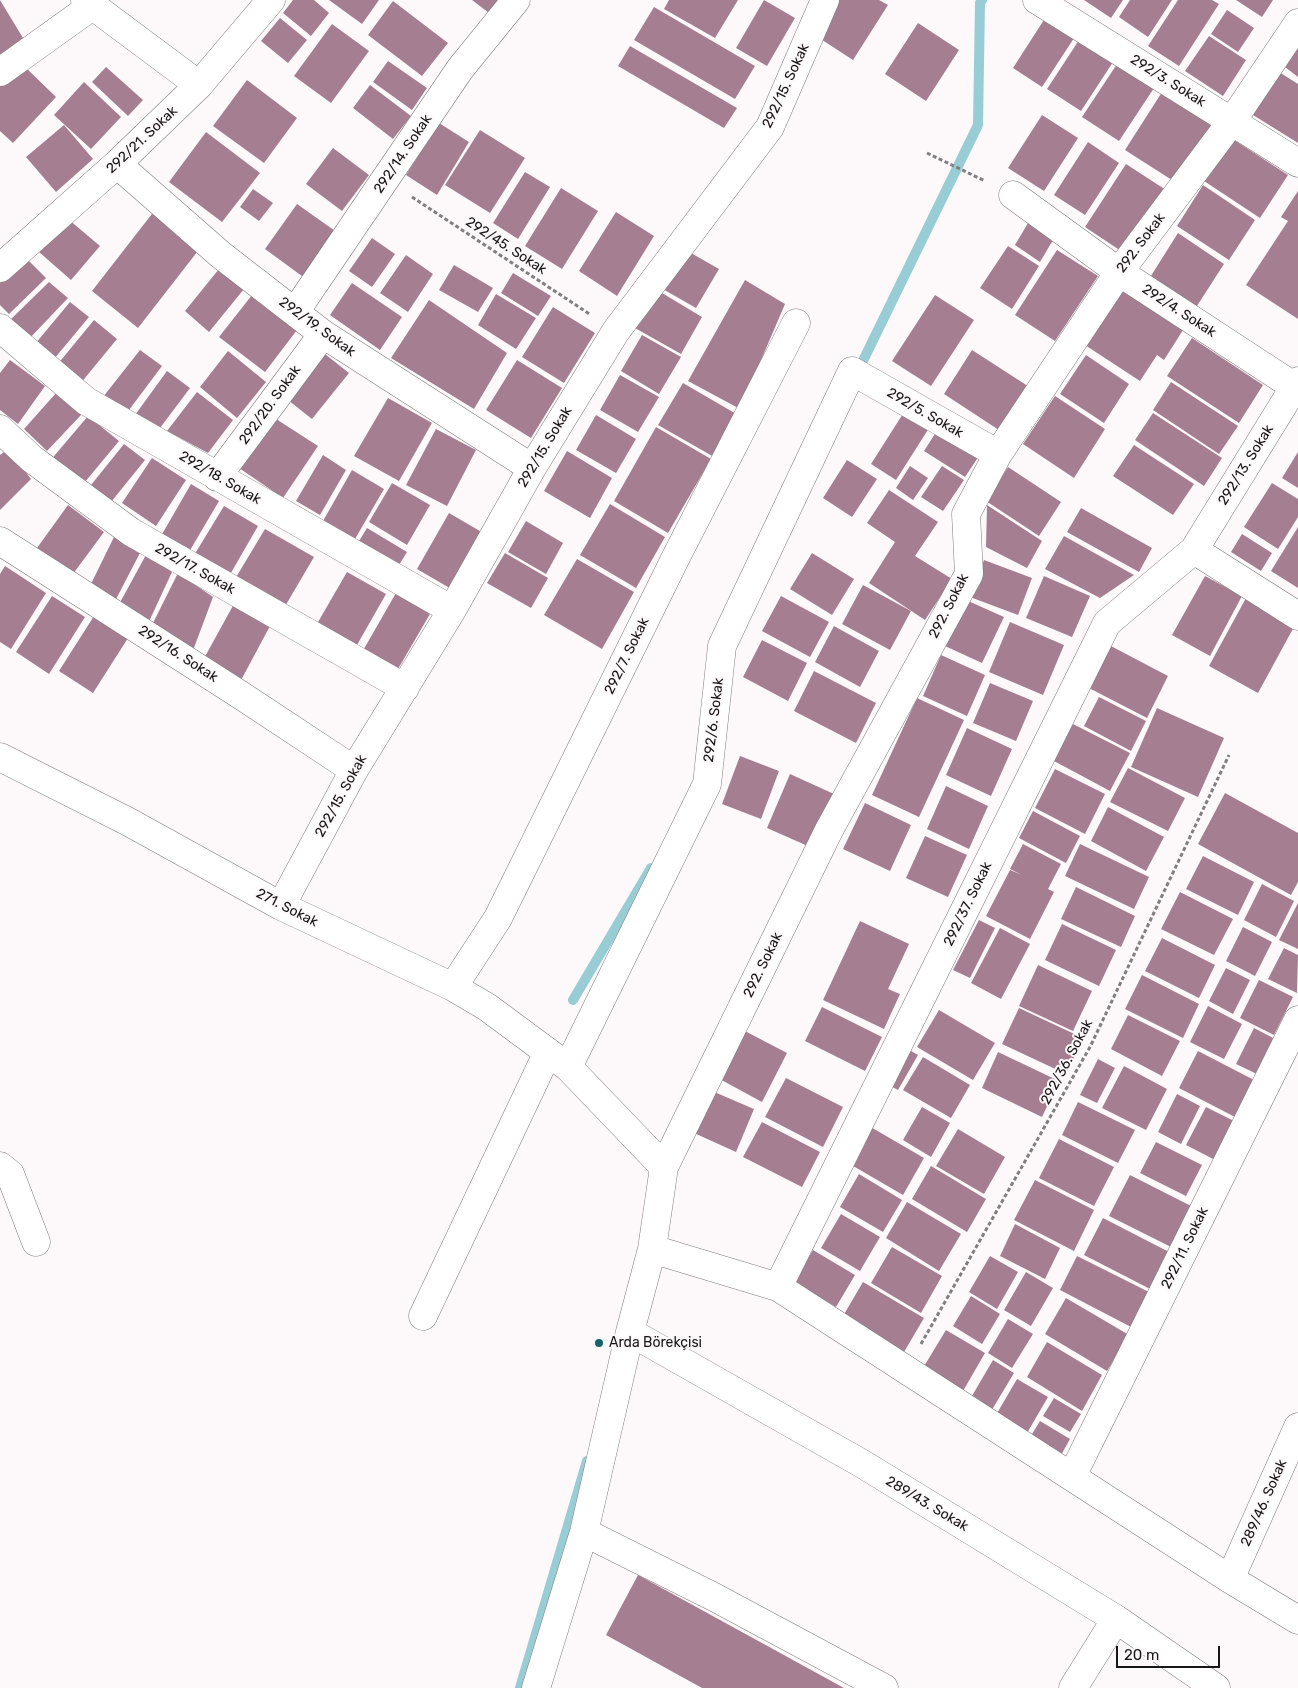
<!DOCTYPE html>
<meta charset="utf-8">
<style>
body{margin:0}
#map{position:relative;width:1298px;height:1688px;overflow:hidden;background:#fdf9fb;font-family:Rubik,sans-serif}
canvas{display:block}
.scale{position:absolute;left:1116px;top:1646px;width:104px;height:22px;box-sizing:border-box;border:2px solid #171617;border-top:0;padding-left:6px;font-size:15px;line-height:18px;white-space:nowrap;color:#171617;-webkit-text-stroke:4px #fdf9fb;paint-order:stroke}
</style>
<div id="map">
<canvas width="1298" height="1688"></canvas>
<div class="scale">20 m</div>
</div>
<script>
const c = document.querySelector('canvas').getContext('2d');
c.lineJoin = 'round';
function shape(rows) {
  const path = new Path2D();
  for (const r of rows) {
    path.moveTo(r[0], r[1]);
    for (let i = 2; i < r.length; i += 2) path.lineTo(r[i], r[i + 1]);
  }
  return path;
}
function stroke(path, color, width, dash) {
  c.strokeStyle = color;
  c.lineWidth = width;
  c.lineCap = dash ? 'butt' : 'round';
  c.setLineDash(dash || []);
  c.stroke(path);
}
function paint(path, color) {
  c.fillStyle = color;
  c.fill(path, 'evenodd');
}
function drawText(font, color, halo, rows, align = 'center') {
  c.font = font + ' Rubik,sans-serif';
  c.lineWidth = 4;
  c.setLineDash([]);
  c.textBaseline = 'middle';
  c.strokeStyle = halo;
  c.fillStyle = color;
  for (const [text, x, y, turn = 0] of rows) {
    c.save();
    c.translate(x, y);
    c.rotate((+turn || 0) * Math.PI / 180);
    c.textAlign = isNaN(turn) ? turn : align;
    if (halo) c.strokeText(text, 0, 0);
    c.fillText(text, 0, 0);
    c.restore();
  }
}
stroke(shape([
 [857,373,978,125,980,3,982,0],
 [573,1000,651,868],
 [520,1688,587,1461]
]), '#99cdd5', 10);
paint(shape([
 [0,0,26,43,0,58],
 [293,0,314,0,329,13,311,36,283,13],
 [329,0,379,0,362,24],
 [472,0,499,0,489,13],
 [669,0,738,0,715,38,664,9],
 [764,0,795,18,767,66,736,48],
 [836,0,879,0,888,5,853,60,813,34],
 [1084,0,1123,0,1111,18],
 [1130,0,1172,0,1148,37,1119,17],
 [1178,0,1212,0,1219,4,1179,66,1148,46],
 [1236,0,1273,0,1262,17],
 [393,1,448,43,422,76,368,35],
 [654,7,755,66,735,99,634,40],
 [1227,10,1254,28,1238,52,1211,34],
 [1049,12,1078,32,1042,87,1013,68],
 [280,18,307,40,288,63,261,41],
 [918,23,959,50,926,101,885,74],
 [332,24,369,51,331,103,294,76],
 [1209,36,1246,60,1223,96,1185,71],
 [1081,37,1115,59,1081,111,1047,89],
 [630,46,737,108,724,128,618,66],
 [1298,48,1298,77,1285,67],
 [388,61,427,88,412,110,373,82],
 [1119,61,1156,85,1119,141,1082,117],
 [22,64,56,97,13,143,0,131,0,82],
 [106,67,143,100,128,116,92,82],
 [1279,72,1298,84,1298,143,1253,115],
 [247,80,297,118,264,163,213,126],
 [84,82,121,117,91,149,54,115],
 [370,85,411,116,393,139,353,108],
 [1164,89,1214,121,1175,182,1125,150],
 [1042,115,1078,138,1044,191,1008,168],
 [439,123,469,142,437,195,406,175],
 [64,125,93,159,56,192,26,157],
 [480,130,525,158,490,213,445,185],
 [206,132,260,173,222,222,169,182],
 [1231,138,1288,175,1260,218,1204,181],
 [1088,142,1119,163,1085,215,1054,195],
 [333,148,369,175,342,211,306,184],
 [1126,164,1166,190,1124,253,1085,227],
 [525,172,550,187,518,239,493,223],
 [1203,185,1255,220,1229,260,1177,226],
 [561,188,598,211,562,269,525,246],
 [253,189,273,203,259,221,240,207],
 [1298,191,1298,319,1246,285,1288,221,1281,217],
 [297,204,338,233,306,279,265,249],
 [155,210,201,247,138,328,92,291],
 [616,212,654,236,617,296,579,271],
 [68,219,100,246,71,280,39,252],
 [1028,223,1053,240,1040,262,1015,245],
 [1178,233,1224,264,1195,309,1149,279],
 [372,238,395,254,372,287,349,271],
 [1008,246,1039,266,1012,309,980,288],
 [684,249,719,269,696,308,661,288],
 [1057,250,1098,276,1055,341,1015,315],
 [406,255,433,274,408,312,380,293],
 [26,258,46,278,9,314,0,305,0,283],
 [454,265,493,288,478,312,439,290],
 [219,269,244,289,209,332,185,311],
 [513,273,551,296,538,316,501,293],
 [745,280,785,304,740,409,688,381],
 [49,282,68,298,29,339,10,320],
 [352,283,402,317,380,350,330,315],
 [657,290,702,317,681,354,635,328],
 [1121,290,1183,330,1164,360,1157,355,1140,381,1085,345],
 [496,294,536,318,516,349,478,325],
 [252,295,297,330,265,372,219,337],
 [935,295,974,320,931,386,892,361],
 [429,300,507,353,474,409,391,358],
 [70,302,89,317,54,359,35,344],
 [553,307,595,333,564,383,522,357],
 [94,320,117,339,80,384,57,365],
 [642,335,681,357,659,394,621,371],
 [1192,338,1263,385,1239,423,1167,376],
 [140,350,162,366,126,414,103,397],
 [972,350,1034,390,1005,434,944,394],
 [228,351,266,382,237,418,200,387],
 [325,354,349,373,312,419,288,400],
 [1086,355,1129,384,1104,423,1060,394],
 [10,360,45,386,18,424,0,410,0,373],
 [517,360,562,388,531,438,486,410],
 [167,371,190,388,160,428,135,415],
 [620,375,659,397,638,432,600,410],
 [1171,382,1238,426,1219,454,1153,410],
 [683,383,738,415,714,457,658,425],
 [57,392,81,415,47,451,24,429],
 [197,392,233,420,208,453,167,431],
 [1055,396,1105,429,1074,478,1023,444],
 [388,398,432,423,399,481,354,456],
 [906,409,931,425,896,480,871,464],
 [1153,413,1222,458,1204,486,1135,440],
 [596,415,636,439,616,473,576,450],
 [88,416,119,441,80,488,49,462],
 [273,417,318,446,283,498,239,468],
 [940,426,981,453,965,477,924,451],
 [656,427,711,459,668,533,614,501],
 [436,429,476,450,447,506,406,485],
 [124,444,145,460,107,507,87,490],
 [1134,445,1194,484,1173,515,1113,476],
 [8,449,31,479,0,510,0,455],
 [567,451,612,478,590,518,544,491],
 [1298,452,1298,488,1282,478],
 [323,455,346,470,320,515,296,501],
 [152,458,186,480,156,526,122,503],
 [847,460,877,479,852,517,823,498],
 [910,466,928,478,913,500,896,488],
 [942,466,964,480,943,511,921,497],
 [1008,467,1061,502,1039,536,986,501],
 [352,470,384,489,355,539,323,521],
 [392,483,430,505,407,545,369,522],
 [1272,483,1298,499,1298,517,1278,549,1244,527],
 [191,484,219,501,189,552,161,536],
 [889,490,938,522,915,556,952,579,925,620,869,583,895,542,867,523],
 [610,504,665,537,636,588,580,555],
 [68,505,104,532,73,574,37,548],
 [987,505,1042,541,1027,568,986,547],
 [224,506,258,526,228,578,193,557],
 [1081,508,1152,548,1139,572,1067,532],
 [449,513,485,534,453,590,417,569],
 [526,521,563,543,546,574,508,552],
 [1298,527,1298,588,1271,571],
 [367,528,407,552,396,570,356,546],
 [265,529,314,557,284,608,235,579],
 [1242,534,1272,553,1261,571,1231,552],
 [1064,536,1134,575,1100,598,1045,569],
 [114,537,141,551,114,603,89,588],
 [147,553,172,572,146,628,117,608],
 [505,553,548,578,531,608,487,583],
 [812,553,854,579,832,615,790,589],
 [577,559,634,592,602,649,544,615],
 [984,560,1032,578,1018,615,970,597],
 [5,566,46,593,11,649,0,642,0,574],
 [347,572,386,594,353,652,314,629],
 [178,573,213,597,192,653,151,627],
 [1044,576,1090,596,1072,637,1026,618],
 [1205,576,1242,596,1210,656,1172,635],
 [863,585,911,611,890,650,842,624],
 [396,593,430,614,395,674,361,654],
 [52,596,85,617,49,674,16,652],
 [781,596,829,622,810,657,762,631],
 [1246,598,1295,625,1258,693,1209,666],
 [966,600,1004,617,982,663,945,646],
 [235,602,270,626,239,684,202,662],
 [94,616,128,638,93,693,59,671],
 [1010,622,1064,645,1043,695,989,672],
 [834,626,879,651,860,687,815,662],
 [762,640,807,663,788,701,743,677],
 [1109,645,1168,676,1147,718,1087,687],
 [941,655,985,675,967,716,923,696],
 [814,671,876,703,856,743,794,711],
 [990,683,1033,701,1016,741,973,723],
 [1099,697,1146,721,1131,751,1084,726],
 [917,698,964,720,919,817,872,795],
 [1157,708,1224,738,1198,797,1131,767],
 [1073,724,1130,753,1110,791,1054,761],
 [967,728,1012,749,991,796,946,775],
 [740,756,779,771,761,819,722,804],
 [1128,768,1185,798,1168,831,1110,802],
 [1055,769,1105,794,1085,834,1035,808],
 [790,774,834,794,810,847,767,828],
 [946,786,988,806,969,849,927,829],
 [1225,793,1298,833,1298,882,1291,895,1198,844],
 [865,803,911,825,890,871,843,849],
 [1108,807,1164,837,1146,871,1091,841],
 [1033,811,1080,836,1066,863,1019,838],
 [925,836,967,855,948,897,906,878],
 [1023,844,1061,864,1048,889,1054,892,1030,939,986,916,1010,870,1022,875,1010,869],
 [1080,844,1149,877,1134,909,1065,876],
 [1203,856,1254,882,1238,915,1186,889],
 [1262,884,1294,901,1276,937,1244,920],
 [1076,887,1135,916,1121,947,1061,919],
 [1180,892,1233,919,1214,955,1161,929],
 [1298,903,1298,949,1279,940],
 [979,920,995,928,970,978,953,970],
 [860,921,909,944,888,989,900,994,884,1029,823,1000],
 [1062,924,1116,950,1099,986,1045,960],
 [1243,927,1272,942,1255,976,1226,961],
 [1000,928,1030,944,1001,999,971,983],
 [1162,938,1215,965,1199,998,1145,971],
 [1284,948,1298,955,1297,993,1268,979],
 [1038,965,1092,991,1073,1031,1019,1006],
 [1226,968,1250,980,1233,1014,1209,1001],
 [1142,975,1199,1004,1183,1038,1125,1009],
 [1259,980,1293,997,1274,1035,1240,1018],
 [1208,1006,1242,1024,1224,1059,1190,1042],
 [822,1007,882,1037,865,1071,805,1041],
 [1019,1008,1083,1038,1066,1074,1002,1044],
 [939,1010,995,1043,973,1080,917,1047],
 [1128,1015,1180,1041,1162,1076,1111,1049],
 [1254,1028,1279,1041,1261,1076,1236,1064],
 [741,1029,787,1053,762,1102,716,1077],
 [906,1048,918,1055,898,1090,885,1083],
 [1198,1051,1254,1080,1235,1117,1179,1088],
 [998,1052,1059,1081,1042,1117,982,1088],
 [923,1057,970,1085,951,1118,903,1090],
 [1098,1059,1115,1068,1097,1103,1080,1095],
 [1124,1066,1167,1089,1146,1130,1102,1108],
 [786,1078,843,1107,823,1147,765,1117],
 [712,1091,754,1109,736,1152,694,1133],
 [1177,1094,1200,1106,1181,1144,1158,1132],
 [1078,1102,1135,1130,1118,1163,1062,1135],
 [922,1107,950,1123,931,1157,903,1140],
 [1206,1107,1236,1122,1217,1161,1186,1145],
 [762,1122,820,1152,802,1187,743,1157],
 [869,1126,924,1158,903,1195,848,1163],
 [958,1129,1005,1157,984,1194,936,1166],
 [1059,1139,1114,1167,1094,1206,1039,1178],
 [1156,1142,1202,1165,1186,1196,1140,1173],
 [931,1166,986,1199,967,1232,912,1199],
 [859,1174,902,1200,883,1232,840,1207],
 [1130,1175,1191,1206,1171,1247,1109,1216],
 [1035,1180,1094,1210,1074,1251,1014,1220],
 [907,1202,961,1234,939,1271,886,1238],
 [841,1214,880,1237,860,1271,821,1248],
 [1103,1218,1171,1253,1152,1290,1084,1255],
 [1015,1224,1060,1248,1045,1279,1000,1256],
 [892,1247,942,1276,921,1313,871,1283],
 [813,1250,855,1275,836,1307,794,1282],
 [990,1256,1018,1272,997,1309,969,1292],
 [1077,1256,1151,1293,1133,1328,1060,1290],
 [1026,1272,1053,1288,1031,1326,1004,1310],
 [863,1282,924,1318,904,1352,843,1316],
 [971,1296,1000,1314,982,1344,953,1326],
 [1066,1298,1129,1335,1107,1371,1045,1334],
 [1008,1319,1033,1334,1012,1368,988,1353],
 [946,1330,985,1353,963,1391,923,1368],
 [1047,1342,1102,1375,1082,1411,1027,1377],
 [993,1360,1014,1373,990,1413,969,1401],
 [1017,1379,1048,1397,1027,1433,996,1415],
 [1054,1398,1081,1414,1070,1432,1043,1416],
 [1040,1421,1070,1439,1060,1457,1029,1439],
 [638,1575,844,1688,702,1688,606,1635]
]), '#a57e91');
const street = shape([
 [85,0,199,85],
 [1037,0,1298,163],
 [0,72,92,6],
 [117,164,221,255,323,334,532,468],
 [1013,195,1119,272,1298,389],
 [0,268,117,164,199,85,271,0],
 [295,312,460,69,516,0],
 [0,328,86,401,452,610],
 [0,429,32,459,131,532,405,688],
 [217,477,323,334],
 [0,541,239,694,354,770],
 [1194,550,1298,616],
 [0,757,127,821,281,906,453,987,487,1007,568,1067,664,1167,652,1249,630,1332,584,1532,536,1688],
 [281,906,354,770,452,610,532,468,616,331,770,127,825,0],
 [453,987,498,918,676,557,796,323],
 [568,1067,707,784,722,646,852,371,998,454],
 [0,1166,10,1174,36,1242],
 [664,1167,829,830,969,574,966,514,998,454,1119,272,1232,121,1298,23],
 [652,1249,778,1287,1230,1579,1298,1620],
 [778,1287,1107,623,1194,550,1298,381],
 [423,1316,548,1052],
 [630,1332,861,1463,1116,1619,1216,1688],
 [1072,1476,1298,1020],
 [584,1532,714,1597,884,1688],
 [1230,1579,1298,1427],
 [1073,1688,1116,1619]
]);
stroke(street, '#7f7c7d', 29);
stroke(shape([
 [927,153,985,181],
 [412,197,591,315],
 [921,1344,1090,1047,1229,755]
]), '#817f81', 3, [4, 2.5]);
stroke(street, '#fff', 28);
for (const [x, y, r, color] of [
 [599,1343,5,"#15636c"]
]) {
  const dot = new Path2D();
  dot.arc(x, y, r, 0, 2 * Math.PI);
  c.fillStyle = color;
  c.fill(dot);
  stroke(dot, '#fdf9fb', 2);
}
drawText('14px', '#171617', '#fdf9fb', [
 ["292/3. Sokak",1168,81,32],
 ["292/15. Sokak",786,86,-65],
 ["292/21. Sokak",142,140,-43],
 ["292/14. Sokak",403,154,-56],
 ["292. Sokak",1141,243,-53],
 ["292/45. Sokak",506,246,33],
 ["292/4. Sokak",1179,311,33],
 ["292/19. Sokak",317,327,36],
 ["292/20. Sokak",270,405,-54],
 ["292/5. Sokak",925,413,30],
 ["292/15. Sokak",545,447,-59],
 ["292/13. Sokak",1246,465,-58],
 ["292/18. Sokak",220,478,30],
 ["292/17. Sokak",195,569,29],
 ["292. Sokak",949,606,-63],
 ["292/16. Sokak",178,654,33],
 ["292/7. Sokak",627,656,-64],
 ["292/6. Sokak",714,720,-83],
 ["292/15. Sokak",341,796,-61],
 ["292/37. Sokak",968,904,-64],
 ["271. Sokak",287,908,27],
 ["292. Sokak",763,965,-64],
 ["292/36. Sokak",1067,1062,-62],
 ["292/11. Sokak",1185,1248,-64],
 ["289/46. Sokak",1264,1503,-66],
 ["289/43. Sokak",927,1504,31]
]);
drawText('14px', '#171617', '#fdf9fb', [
 ["Arda Börekçisi",609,1343]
], 'left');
</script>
